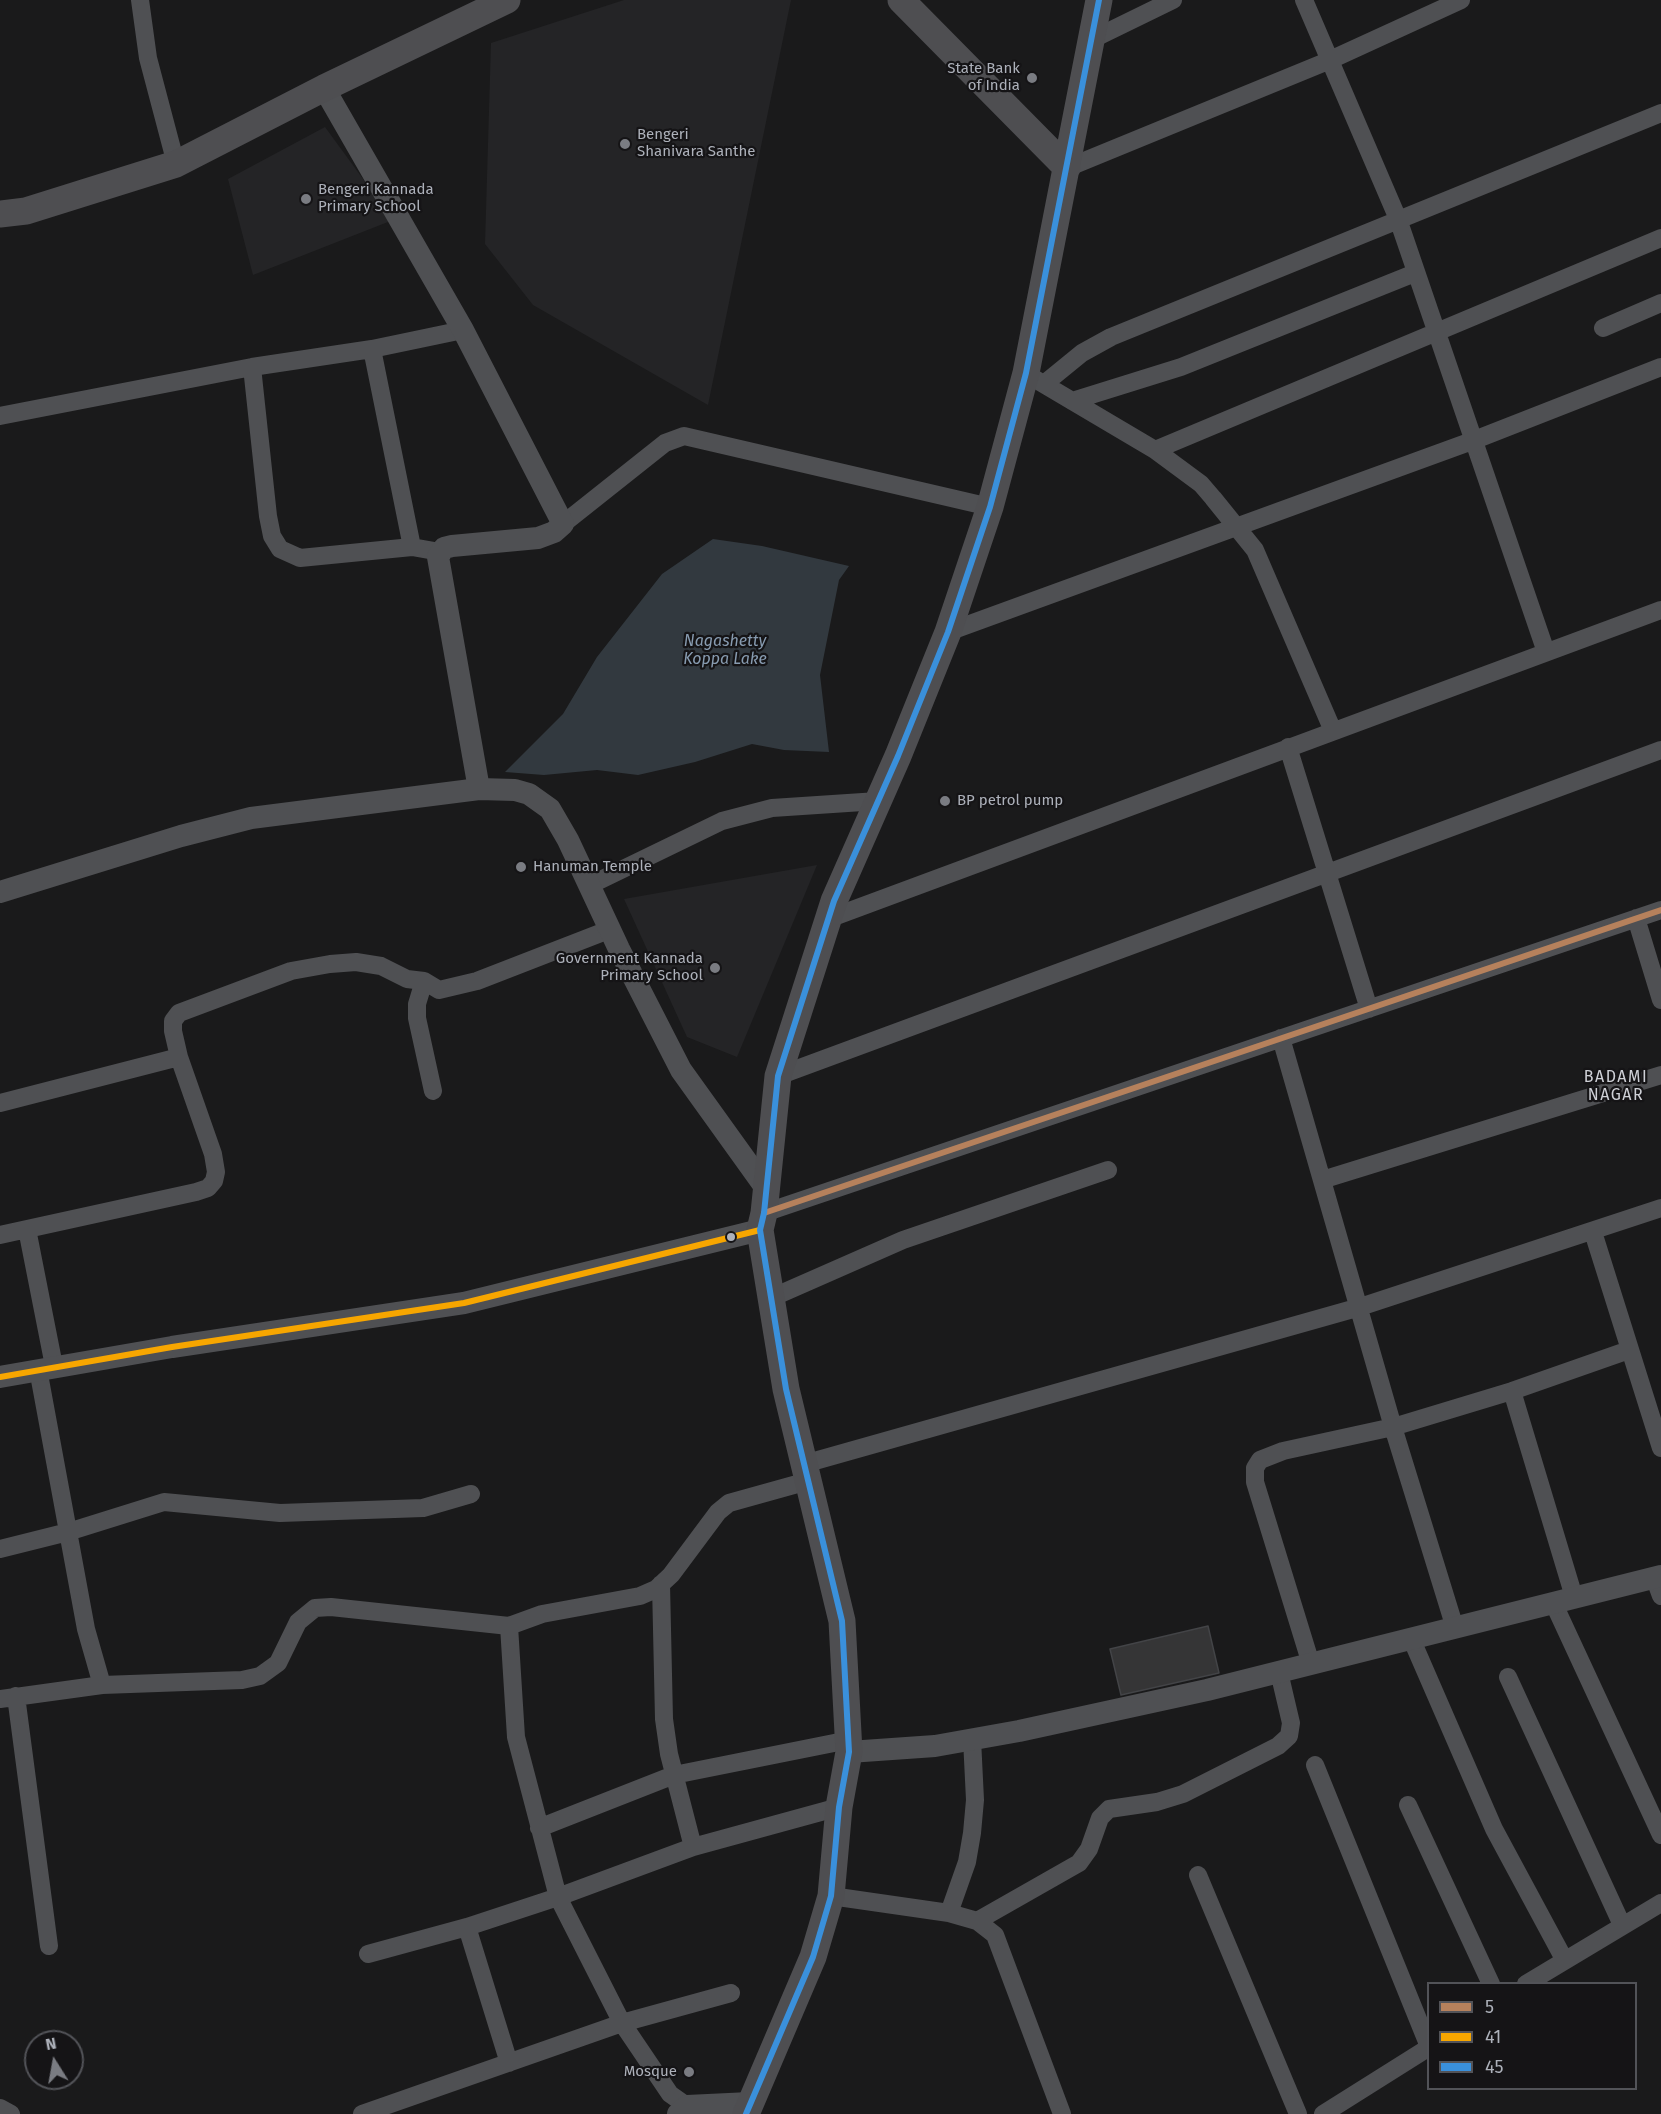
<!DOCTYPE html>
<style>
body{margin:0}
#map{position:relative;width:1661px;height:2114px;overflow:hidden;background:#1a1a1b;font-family:"Fira Sans",sans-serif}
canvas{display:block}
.legend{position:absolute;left:1427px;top:1982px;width:210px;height:108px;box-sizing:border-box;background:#151416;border:2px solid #525358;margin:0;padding:8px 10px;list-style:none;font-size:18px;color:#adb1ba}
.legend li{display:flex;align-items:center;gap:12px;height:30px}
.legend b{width:30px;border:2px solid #525358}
.north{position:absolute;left:24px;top:2030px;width:60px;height:60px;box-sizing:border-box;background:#151416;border:2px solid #525358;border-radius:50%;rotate:349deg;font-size:16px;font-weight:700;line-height:24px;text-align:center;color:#adb1ba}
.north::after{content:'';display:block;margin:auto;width:21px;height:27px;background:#7a7c82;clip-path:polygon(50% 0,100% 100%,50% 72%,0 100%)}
</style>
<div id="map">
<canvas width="1661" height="2114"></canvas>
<ul class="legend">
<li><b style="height:8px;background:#b6815c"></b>5</li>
<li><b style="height:8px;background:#f7a600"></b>41</li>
<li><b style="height:8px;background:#3a90db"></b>45</li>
</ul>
<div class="north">N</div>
</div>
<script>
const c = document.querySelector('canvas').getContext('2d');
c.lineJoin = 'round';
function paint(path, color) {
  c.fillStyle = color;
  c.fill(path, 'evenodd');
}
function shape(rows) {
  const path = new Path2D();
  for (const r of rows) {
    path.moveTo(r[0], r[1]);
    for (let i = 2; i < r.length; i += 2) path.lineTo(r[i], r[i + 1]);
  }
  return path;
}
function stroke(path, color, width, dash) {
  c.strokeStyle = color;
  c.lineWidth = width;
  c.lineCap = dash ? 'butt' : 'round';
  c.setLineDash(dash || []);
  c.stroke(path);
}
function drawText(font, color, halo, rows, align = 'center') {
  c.font = font + ' "Fira Sans",sans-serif';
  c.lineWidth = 4.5;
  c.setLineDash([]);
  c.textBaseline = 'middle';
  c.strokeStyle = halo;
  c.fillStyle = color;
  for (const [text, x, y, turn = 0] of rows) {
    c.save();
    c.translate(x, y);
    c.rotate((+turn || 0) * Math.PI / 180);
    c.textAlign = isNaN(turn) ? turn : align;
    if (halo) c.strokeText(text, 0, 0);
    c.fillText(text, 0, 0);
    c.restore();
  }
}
paint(shape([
 [624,0,791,0,708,405,533,305,485,244,491,43],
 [325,127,393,220,253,275,228,179],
 [817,865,737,1057,687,1037,624,899]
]), '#242426');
paint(shape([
 [713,539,762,546,849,566,839,580,820,675,829,752,784,750,752,744,695,762,638,775,597,770,544,775,505,772,563,714,597,657,662,574]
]), '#32393f');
const building = shape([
 [1208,1626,1219,1673,1121,1695,1110,1649,1208,1626]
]);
paint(building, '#353536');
stroke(building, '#434447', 1.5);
stroke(shape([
 [140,0,148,58,176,164],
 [1304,0,1398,219,1546,652],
 [1091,40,1173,0],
 [1067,168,1328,61,1461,0],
 [1603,328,1661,303],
 [372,349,412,547,440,552],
 [252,367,268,516,272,536,280,549,300,558,412,547],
 [1035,379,1155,450,1201,484,1213,498,1255,550,1333,731],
 [1044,384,1082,353,1111,337,1661,113],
 [1072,401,1181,367,1415,273],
 [0,416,252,367,372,349,463,330],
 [1155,450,1661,238],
 [563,524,665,443,684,436,990,507],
 [948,632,1472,441,1661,367],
 [1288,747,1369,1009],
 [588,886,722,821,772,808,878,801],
 [1636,918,1661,1000],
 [828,919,1661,610],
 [1281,1038,1393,1427,1455,1628],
 [778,1076,1661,750],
 [433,1091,417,1018,417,1004,424,981,439,990,477,981,611,929],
 [0,1103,179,1057],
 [1322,1180,1661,1075],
 [764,1213,1661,910],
 [27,1229,54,1366],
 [1593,1232,1661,1448],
 [0,1235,196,1192,208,1188,214,1181,216,1172,213,1154,179,1057,173,1031,173,1021,179,1013,291,971,330,964,356,962,381,966,407,979,424,981],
 [771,1298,903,1240,1108,1170],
 [38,1369,86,1629,102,1685],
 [1512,1391,1574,1597],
 [804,1464,1360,1307,1661,1208],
 [0,1549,68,1532,164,1502,280,1513,423,1508,471,1494],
 [1654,1577,1661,1596],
 [661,1584,664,1719,669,1754,693,1847],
 [1553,1602,1661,1835],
 [509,1626,542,1614,640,1596,656,1589,671,1575,718,1512,729,1503,808,1481],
 [1411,1638,1494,1829,1564,1959],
 [1311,1664,1255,1482,1255,1468,1260,1460,1283,1451,1393,1427,1512,1391,1629,1350],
 [1508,1677,1622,1925],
 [16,1696,49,1946],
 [0,1699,102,1685,242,1680,260,1676,278,1663,298,1622,315,1608,331,1607,509,1626,516,1737,558,1897,693,1847,839,1807],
 [1315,1765,1428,2044],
 [1408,1805,1491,1984],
 [539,1828,674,1775,849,1740],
 [1198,1875,1298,2114],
 [831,1896,949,1913,977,1921,995,1935,1062,2114],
 [949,1913,967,1862,972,1833,975,1800,972,1739],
 [977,1921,1079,1863,1089,1849,1100,1818,1109,1809,1157,1802,1183,1794,1278,1746,1289,1736,1291,1723,1279,1672],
 [467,1927,509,2063],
 [368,1954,467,1927,558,1897,622,2023,670,2094,687,2106],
 [1526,1984,1661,1903],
 [0,2108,11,2114],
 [362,2114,622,2023,731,1993],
 [1323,2114,1428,2048]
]), '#4f5053', 18);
stroke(shape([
 [324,88,463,330,563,524,554,532,538,538,452,546,444,548,438,557,479,789],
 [0,892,181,836,251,818,479,789,515,790,529,794,550,809,568,840,619,949,681,1070,765,1187],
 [0,1377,172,1347,464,1303,760,1230],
 [849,1752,935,1746,1019,1731,1207,1690,1661,1576],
 [678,2114,687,2106,750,2103]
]), '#4f5053', 22);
stroke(shape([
 [901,0,1067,168],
 [0,214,26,211,176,164,324,88,507,0],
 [746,2114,813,1957,831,1896,839,1807,849,1752,842,1621,786,1389,760,1230,764,1213,778,1076,834,901,898,756,948,632,990,507,1026,373,1099,0]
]), '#4e4e51', 27);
stroke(shape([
 [764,1213,1661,910]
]), '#b6815c', 6);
stroke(shape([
 [0,1377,172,1347,464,1303,760,1230]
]), '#f7a600', 6);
stroke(shape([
 [746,2114,813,1957,831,1896,839,1807,849,1752,842,1621,786,1389,760,1230,764,1213,778,1076,834,901,898,756,948,632,990,507,1026,373,1099,0]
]), '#3a90db', 6);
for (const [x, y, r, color] of [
 [1032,78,6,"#7a7c82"],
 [625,144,6,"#7a7c82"],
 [306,199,6,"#7a7c82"],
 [945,801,6,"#7a7c82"],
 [521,867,6,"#7a7c82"],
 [715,968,6,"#7a7c82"],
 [731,1237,5,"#adb1ba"],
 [689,2072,6,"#7a7c82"]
]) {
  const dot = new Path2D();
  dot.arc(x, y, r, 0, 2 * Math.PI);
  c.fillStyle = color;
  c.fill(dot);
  stroke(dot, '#151416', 2);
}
drawText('15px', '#adb1ba', '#151416', [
 ["State Bank",1020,69,"right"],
 ["of India",1020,86,"right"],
 ["Bengeri",637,135],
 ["Shanivara Santhe",637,152],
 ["Bengeri Kannada",318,190],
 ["Primary School",318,207],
 ["BP petrol pump",957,801],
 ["Hanuman Temple",533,867],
 ["Government Kannada",703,959,"right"],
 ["Primary School",703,976,"right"],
 ["Mosque",677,2072,"right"]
], 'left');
drawText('italic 16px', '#889cb1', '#151416', [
 ["Nagashetty",725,642],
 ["Koppa Lake",725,660]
]);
c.letterSpacing = '1.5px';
drawText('16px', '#ced0d6', '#151416', [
 ["BADAMI",1616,1078],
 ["NAGAR",1616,1096]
]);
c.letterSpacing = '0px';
</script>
